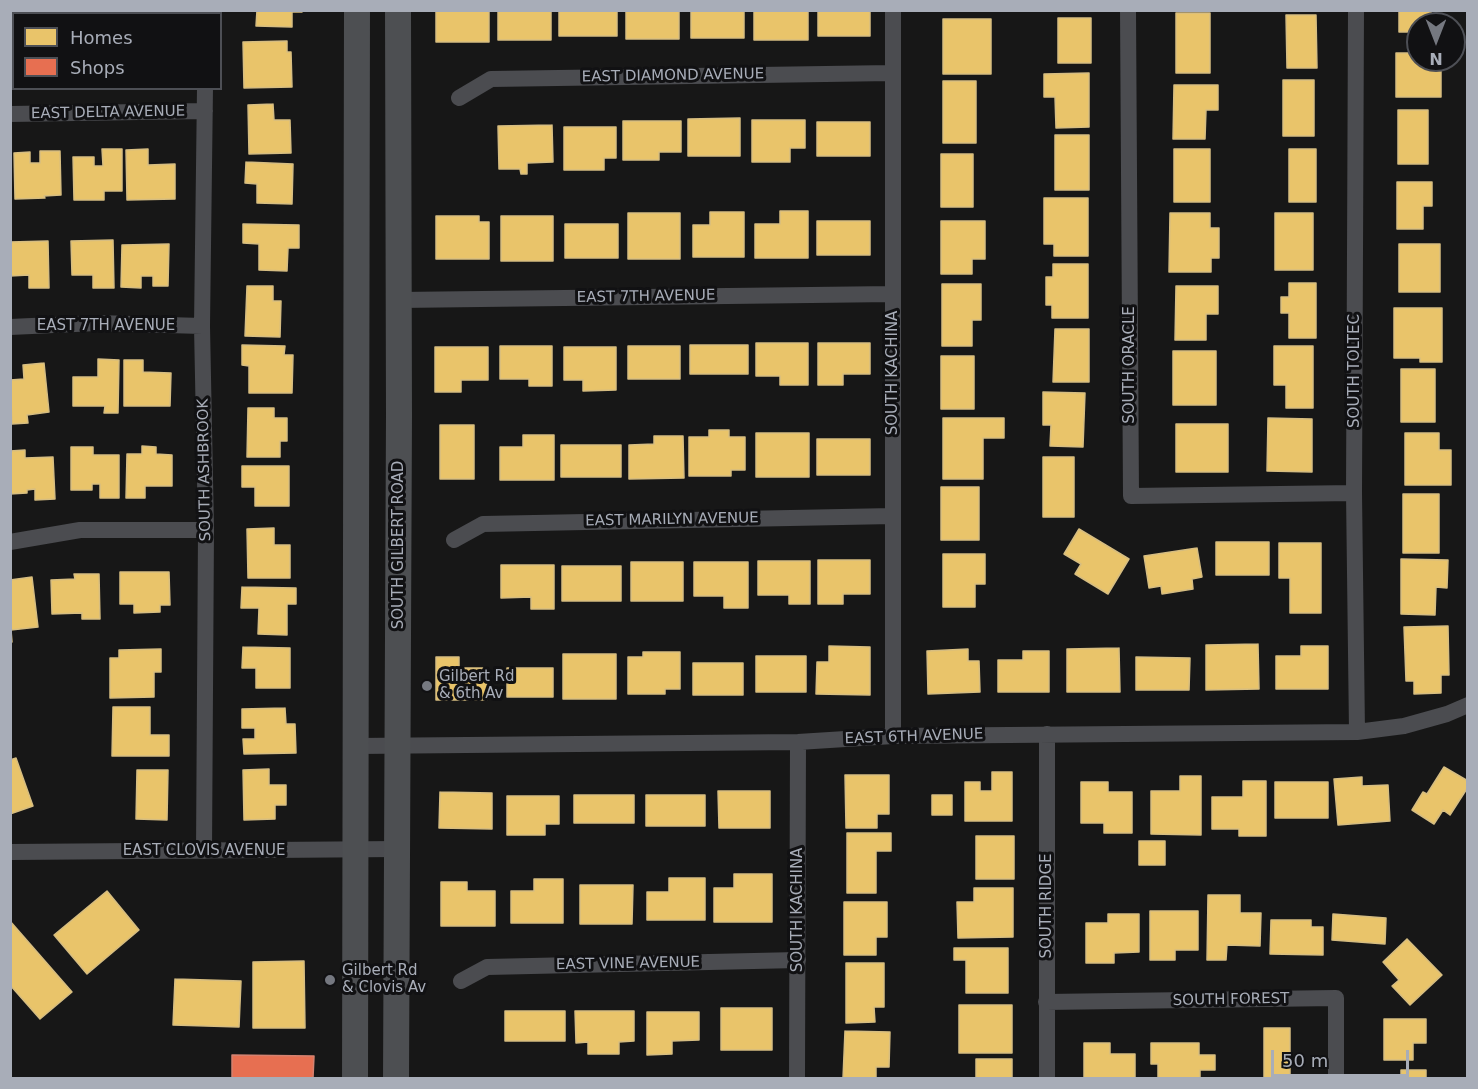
<!DOCTYPE html>
<style>
body{margin:0}
#map{position:relative;width:1478px;height:1089px;overflow:hidden;background:#171717;font-family:"DejaVu Sans",sans-serif}
canvas{display:block}
.frame{position:absolute;inset:0;border:12px solid #a8adb8;pointer-events:none}
.legend{position:absolute;left:12px;top:12px;width:210px;height:78px;box-sizing:border-box;background:#111113;border:2px solid #4d4f55;margin:0;padding:8px 10px;list-style:none;font-size:18px;color:#a8adb8}
.legend li{display:flex;align-items:center;gap:12px;height:30px}
.legend b{width:30px;border:2px solid #4d4f55}
.north{position:absolute;left:1406px;top:12px;width:60px;height:60px;box-sizing:border-box;background:#111113;border:2px solid #4d4f55;border-radius:50%;rotate:180deg;font-size:16px;font-weight:700;line-height:24px;text-align:center;color:#a8adb8}
.north::after{content:'';display:block;margin:auto;width:21px;height:27px;background:#757880;clip-path:polygon(50% 0,100% 100%,50% 72%,0 100%)}
.scale{position:absolute;left:1271px;top:1050px;width:138px;height:27px;box-sizing:border-box;border:3px solid #a8adb8;border-top:0;padding-left:8px;font-size:18px;line-height:21px;white-space:nowrap;color:#a8adb8;-webkit-text-stroke:4px #111113;paint-order:stroke}
</style>
<div id="map">
<canvas width="1478" height="1089"></canvas>
<div class="frame"></div>
<ul class="legend">
<li><b style="height:16px;background:#e9c46a"></b>Homes</li>
<li><b style="height:16px;background:#e76f51"></b>Shops</li>
</ul>
<div class="north">N</div>
<div class="scale">50 m</div>
</div>
<script>
const c = document.querySelector('canvas').getContext('2d');
c.lineJoin = 'round';
function paint(path, color) {
  c.fillStyle = color;
  c.fill(path, 'evenodd');
}
function shape(rows) {
  const path = new Path2D();
  for (const r of rows) {
    path.moveTo(r[0], r[1]);
    for (let i = 2; i < r.length; i += 2) path.lineTo(r[i], r[i + 1]);
  }
  return path;
}
function stroke(path, color, width, dash) {
  c.strokeStyle = color;
  c.lineWidth = width;
  c.lineCap = dash ? 'butt' : 'round';
  c.setLineDash(dash || []);
  c.stroke(path);
}
function drawText(font, color, halo, rows, align = 'center') {
  c.font = font + ' "DejaVu Sans",sans-serif';
  c.lineWidth = 6;
  c.setLineDash([]);
  c.textBaseline = 'middle';
  c.strokeStyle = halo;
  c.fillStyle = color;
  for (const [text, x, y, turn = 0] of rows) {
    c.save();
    c.translate(x, y);
    c.rotate((+turn || 0) * Math.PI / 180);
    c.textAlign = isNaN(turn) ? turn : align;
    if (halo) c.strokeText(text, 0, 0);
    c.fillText(text, 0, 0);
    c.restore();
  }
}
const homes = shape([
 [124,10,165,10,165,14,124,14,124,10],
 [257,10,302,10,302,12,292,12,292,27,256,26,257,10],
 [436,10,489,10,489,42,436,42,436,10],
 [498,10,551,10,551,40,498,40,498,10],
 [559,10,617,10,617,36,559,36,559,10],
 [626,10,679,10,679,39,626,39,626,10],
 [691,10,744,10,744,38,691,38,691,10],
 [754,10,808,10,808,40,754,40,754,10],
 [818,10,870,10,870,36,818,36,818,10],
 [1399,10,1431,10,1431,24,1418,24,1418,32,1399,32,1399,10],
 [1176,13,1210,13,1210,73,1176,73,1176,13],
 [1286,15,1316,15,1317,68,1287,68,1286,15],
 [1058,18,1091,18,1091,63,1058,63,1058,18],
 [943,19,991,19,991,74,943,74,943,19],
 [287,41,287,52,291,52,292,87,244,88,243,42,287,41],
 [1396,53,1418,53,1418,60,1441,62,1441,97,1396,97,1396,53],
 [1089,73,1089,127,1056,128,1055,97,1044,97,1044,74,1089,73],
 [1283,80,1314,80,1314,136,1283,136,1283,80],
 [943,81,976,81,976,143,943,143,943,81],
 [1174,85,1218,85,1218,110,1206,110,1205,139,1173,139,1174,85],
 [273,104,274,120,290,120,291,153,249,154,248,105,273,104],
 [1398,110,1428,110,1428,164,1398,164,1398,110],
 [740,118,740,156,688,156,688,119,740,118],
 [752,120,805,120,805,148,790,148,790,162,752,162,752,120],
 [623,121,681,121,681,152,659,152,659,160,623,160,623,121],
 [817,122,870,122,870,156,817,156,817,122],
 [552,125,553,162,527,163,527,174,521,174,520,169,499,169,498,126,552,125],
 [564,127,616,127,616,158,604,158,604,170,564,170,564,127],
 [1055,135,1089,135,1089,190,1055,190,1055,135],
 [102,149,122,149,122,191,104,191,104,200,74,200,73,157,94,157,94,166,103,166,102,149],
 [148,149,148,165,175,164,175,199,127,200,126,150,148,149],
 [1174,149,1210,149,1210,202,1174,202,1174,149],
 [1289,149,1316,149,1316,202,1289,202,1289,149],
 [40,151,60,151,61,195,44,196,45,198,15,199,14,153,30,152,30,163,40,163,40,151],
 [941,154,973,154,973,207,941,207,941,154],
 [246,162,293,164,292,204,257,203,257,184,245,183,246,162],
 [1397,182,1432,182,1432,206,1423,206,1423,229,1397,229,1397,182],
 [1044,198,1088,198,1088,256,1054,256,1054,244,1044,244,1044,198],
 [780,211,808,211,808,258,755,258,755,224,780,224,780,211],
 [710,212,744,212,744,257,693,257,693,225,710,225,710,212],
 [628,213,680,213,680,259,628,259,628,213],
 [1170,213,1210,213,1210,228,1219,228,1219,258,1211,258,1211,272,1169,272,1170,213],
 [1275,213,1313,213,1313,270,1275,270,1275,213],
 [436,216,479,216,479,222,489,222,489,259,436,259,436,216],
 [501,216,553,216,553,261,501,261,501,216],
 [817,221,870,221,870,255,817,255,817,221],
 [941,221,985,221,985,259,972,259,972,274,941,274,941,221],
 [243,224,299,225,299,248,288,248,287,271,259,270,259,244,243,243,243,224],
 [565,224,618,224,618,258,565,258,565,224],
 [113,240,114,288,93,288,93,275,72,275,71,241,113,240],
 [48,241,49,288,29,288,29,275,10,276,10,242,48,241],
 [169,244,168,286,153,286,153,276,141,276,141,288,121,287,122,245,169,244],
 [1399,244,1440,244,1440,292,1399,292,1399,244],
 [1053,264,1088,264,1088,318,1052,318,1052,305,1046,305,1046,277,1053,277,1053,264],
 [1289,283,1316,283,1316,338,1289,338,1289,313,1281,313,1281,297,1289,297,1289,283],
 [942,284,981,284,981,320,972,320,972,346,942,346,942,284],
 [247,286,273,286,273,301,281,301,280,337,245,336,247,286],
 [1176,286,1218,286,1218,314,1206,314,1206,340,1175,340,1176,286],
 [1394,308,1442,308,1442,362,1420,362,1420,358,1394,358,1394,308],
 [1055,329,1089,329,1089,382,1053,382,1055,329],
 [756,343,808,343,808,385,780,385,780,376,756,376,756,343],
 [818,343,870,343,870,374,843,374,843,385,818,385,818,343],
 [242,345,285,346,284,355,293,355,292,393,249,393,249,366,242,365,242,345],
 [690,345,748,345,748,374,690,374,690,345],
 [500,346,552,346,552,386,529,386,529,379,500,379,500,346],
 [628,346,680,346,680,379,628,379,628,346],
 [1274,346,1313,346,1313,408,1286,408,1286,385,1274,385,1274,346],
 [435,347,488,347,488,380,461,380,461,392,435,392,435,347],
 [564,347,616,347,616,390,583,391,583,380,564,380,564,347],
 [1173,351,1216,351,1216,405,1173,405,1173,351],
 [941,356,974,356,974,409,941,409,941,356],
 [98,359,119,360,118,413,104,413,105,406,73,406,73,377,98,377,98,359],
 [124,360,143,360,143,372,171,373,170,406,124,406,124,360],
 [44,363,49,412,27,415,28,423,12,424,10,380,24,379,23,365,44,363],
 [1401,369,1435,369,1435,422,1401,422,1401,369],
 [1043,392,1085,393,1083,447,1050,446,1051,425,1043,425,1043,392],
 [248,408,274,408,274,418,287,418,287,441,280,441,280,457,247,457,248,408],
 [943,418,1004,418,1004,438,983,438,983,479,943,479,943,418],
 [1268,418,1312,419,1312,472,1267,471,1268,418],
 [1176,424,1228,424,1228,472,1176,472,1176,424],
 [440,425,474,425,474,479,440,479,440,425],
 [709,430,729,430,729,437,745,437,745,470,731,470,731,476,689,476,689,437,709,437,709,430],
 [756,433,809,433,809,477,756,477,756,433],
 [1405,433,1439,433,1439,450,1451,450,1451,485,1405,485,1405,433],
 [523,435,554,435,554,480,500,480,500,447,523,447,523,435],
 [654,436,683,436,684,478,629,479,629,445,654,444,654,436],
 [817,439,870,439,870,475,817,475,817,439],
 [561,445,621,445,621,477,561,477,561,445],
 [142,446,156,447,156,454,172,455,172,486,145,486,145,498,126,498,127,454,142,454,142,446],
 [71,447,93,447,93,455,119,455,119,498,100,498,100,484,92,484,92,490,71,490,71,447],
 [25,450,25,458,53,457,55,499,35,500,35,489,27,490,27,493,10,494,10,451,25,450],
 [1043,457,1074,457,1074,517,1043,517,1043,457],
 [242,466,289,466,289,506,255,506,255,487,242,487,242,466],
 [941,487,979,487,979,540,941,540,941,487],
 [1403,494,1439,494,1439,553,1403,553,1403,494],
 [274,528,274,545,290,545,290,578,248,578,247,529,274,528],
 [1079,529,1129,559,1108,594,1075,574,1081,564,1064,554,1079,529],
 [1216,542,1269,542,1269,575,1216,575,1216,542],
 [1279,543,1321,543,1321,613,1290,613,1290,578,1279,578,1279,543],
 [1197,548,1202,577,1192,579,1193,589,1162,594,1161,586,1149,588,1144,556,1197,548],
 [943,554,985,554,985,584,975,584,975,607,943,607,943,554],
 [1401,559,1448,560,1447,588,1436,587,1435,615,1401,614,1401,559],
 [818,560,870,560,870,594,843,594,843,604,818,604,818,560],
 [758,561,810,561,810,604,789,604,789,595,758,595,758,561],
 [631,562,683,562,683,601,631,601,631,562],
 [694,562,748,562,748,608,724,608,724,596,694,596,694,562],
 [501,565,554,565,554,609,531,609,531,597,501,598,501,565],
 [562,566,621,566,621,601,562,601,562,566],
 [120,572,169,572,170,605,160,605,160,612,134,613,134,604,120,604,120,572],
 [74,574,99,574,100,619,82,619,82,613,52,614,51,580,75,579,74,574],
 [32,577,38,627,11,630,12,642,10,642,10,580,32,577],
 [242,587,296,588,296,604,287,604,287,635,258,634,259,608,241,608,242,587],
 [1448,626,1449,675,1441,675,1441,693,1414,694,1414,681,1406,681,1404,627,1448,626],
 [1258,644,1259,689,1206,690,1206,645,1258,644],
 [829,646,870,647,870,695,816,694,817,662,829,662,829,646],
 [1301,646,1328,646,1328,689,1276,689,1276,656,1301,656,1301,646],
 [243,647,290,648,290,688,256,688,256,668,242,668,243,647],
 [1119,648,1120,692,1067,692,1067,649,1119,648],
 [161,649,161,672,154,672,154,697,110,698,110,658,119,658,119,650,161,649],
 [968,649,968,661,979,661,980,692,928,694,927,651,968,649],
 [1023,651,1049,651,1049,692,998,692,998,660,1023,660,1023,651],
 [643,652,680,652,680,689,665,689,665,694,628,694,628,657,643,657,643,652],
 [563,654,616,654,616,699,563,699,563,654],
 [756,656,806,656,806,692,756,692,756,656],
 [436,657,459,657,459,668,487,668,487,700,436,700,436,657],
 [1136,657,1190,658,1189,690,1136,690,1136,657],
 [693,663,743,663,743,695,693,695,693,663],
 [507,668,553,668,553,697,507,697,507,668],
 [113,707,150,707,150,735,169,735,169,756,112,756,113,707],
 [285,708,286,724,295,724,296,753,244,754,243,739,255,739,255,728,242,728,242,709,285,708],
 [16,758,33,806,10,814,10,760,16,758],
 [1444,767,1468,781,1468,787,1450,815,1443,810,1434,824,1412,810,1423,792,1427,794,1444,767],
 [269,769,269,785,286,785,286,805,275,805,275,819,244,820,243,770,269,769],
 [137,770,168,770,167,820,136,819,137,770],
 [992,772,1012,772,1012,821,965,821,965,782,980,782,980,791,992,791,992,772],
 [845,775,889,775,889,814,877,814,877,828,846,828,845,775],
 [1180,776,1201,776,1201,835,1151,834,1151,791,1180,791,1180,776],
 [1362,777,1362,786,1388,785,1390,821,1338,825,1334,779,1362,777],
 [1243,781,1266,781,1266,836,1239,836,1239,829,1212,829,1212,797,1243,797,1243,781],
 [1081,782,1108,782,1108,792,1132,792,1132,833,1104,833,1104,823,1081,823,1081,782],
 [1275,782,1328,782,1328,818,1275,818,1275,782],
 [718,791,770,791,770,828,719,828,718,791],
 [440,792,492,793,492,829,439,828,440,792],
 [574,795,634,795,634,823,574,823,574,795],
 [646,795,705,795,705,826,646,826,646,795],
 [932,795,952,795,952,815,932,815,932,795],
 [507,796,559,796,559,824,545,824,545,835,507,835,507,796],
 [847,833,891,833,891,851,876,851,876,893,847,893,847,833],
 [976,836,1014,836,1014,879,976,879,976,836],
 [1139,841,1165,841,1165,865,1139,865,1139,841],
 [734,874,772,874,772,922,714,922,714,888,734,888,734,874],
 [669,878,705,878,705,920,647,920,647,892,669,892,669,878],
 [534,879,563,879,563,923,511,923,511,891,534,891,534,879],
 [441,882,467,882,467,891,495,891,495,926,441,926,441,882],
 [580,885,633,885,632,924,580,924,580,885],
 [974,888,1013,888,1013,937,958,938,957,902,974,902,974,888],
 [107,891,139,930,87,974,54,935,107,891],
 [1208,895,1240,895,1240,913,1261,913,1260,946,1227,945,1226,960,1207,960,1208,895],
 [844,902,887,902,887,937,876,937,876,955,844,955,844,902],
 [1150,911,1198,911,1198,950,1175,950,1175,960,1150,960,1150,911],
 [1108,914,1139,914,1139,952,1114,953,1114,963,1086,963,1086,923,1108,923,1108,914],
 [1333,914,1386,918,1385,944,1332,940,1333,914],
 [1271,920,1311,920,1311,927,1323,927,1323,955,1270,954,1271,920],
 [10,921,72,992,40,1019,10,985,10,921],
 [1407,939,1442,975,1410,1005,1392,986,1399,980,1383,962,1407,939],
 [954,948,1008,948,1008,993,966,993,966,960,954,960,954,948],
 [304,961,305,1028,253,1028,253,962,304,961],
 [846,963,884,963,884,1007,874,1007,875,1022,846,1023,846,963],
 [175,979,241,981,239,1027,173,1025,175,979],
 [959,1005,1012,1005,1012,1053,959,1053,959,1005],
 [721,1008,772,1008,772,1050,721,1050,721,1008],
 [505,1011,565,1011,565,1041,505,1041,505,1011],
 [575,1011,634,1011,634,1041,619,1042,619,1054,588,1054,588,1042,576,1043,575,1011],
 [647,1012,699,1012,699,1040,672,1041,672,1054,647,1055,647,1012],
 [1384,1019,1426,1019,1426,1043,1413,1043,1413,1060,1384,1060,1384,1019],
 [1264,1028,1290,1028,1290,1078,1264,1078,1264,1028],
 [845,1031,890,1032,889,1067,876,1067,876,1078,843,1078,845,1031],
 [1084,1043,1110,1043,1110,1054,1135,1054,1135,1078,1084,1078,1084,1043],
 [1151,1043,1199,1043,1199,1055,1215,1055,1215,1070,1200,1070,1200,1078,1158,1078,1158,1064,1151,1064,1151,1043],
 [976,1059,1012,1059,1012,1078,976,1078,976,1059],
 [1401,1070,1426,1070,1426,1078,1401,1078,1401,1070]
]);
paint(homes, '#e9c46a');
stroke(homes, '#d6bd81', 1.5);
const shops = shape([
 [232,1055,314,1056,313,1078,232,1078,232,1055]
]);
paint(shops, '#e76f51');
stroke(shops, '#d48270', 1.5);
stroke(shape([
 [205,10,205,14],
 [893,10,893,736],
 [1128,10,1131,496,1354,493],
 [1356,10,1354,493,1357,732],
 [459,98,491,79,892,73],
 [10,114,205,111],
 [399,300,893,294],
 [10,327,97,323,202,326],
 [454,540,483,524,893,516],
 [10,542,80,530,206,530],
 [357,746,798,742,893,736,1357,732,1404,726,1447,714,1468,705],
 [204,851,206,530,202,326,205,88],
 [10,852,398,849],
 [461,981,487,967,798,960],
 [1046,1002,1336,998,1336,1078],
 [797,1078,798,742],
 [1047,1078,1047,734]
]), '#4b4c50', 16);
stroke(shape([
 [355,1078,357,10],
 [396,1078,399,415,398,10]
]), '#4d4f52', 26);
for (const [x, y, r, color] of [
 [427,686,6,"#757880"],
 [330,980,6,"#757880"]
]) {
  const dot = new Path2D();
  dot.arc(x, y, r, 0, 2 * Math.PI);
  c.fillStyle = color;
  c.fill(dot);
  stroke(dot, '#111113', 2);
}
drawText('15px', '#a8adb8', '#111113', [
 ["EAST DIAMOND AVENUE",673,76,-1],
 ["EAST DELTA AVENUE",108,113,-1],
 ["EAST 7TH AVENUE",646,297,-1],
 ["EAST 7TH AVENUE",106,326],
 ["SOUTH ORACLE",1130,365,-90],
 ["SOUTH TOLTEC",1355,371,-90],
 ["SOUTH KACHINA",893,373,-90],
 ["SOUTH ASHBROOK",205,470,-91],
 ["EAST MARILYN AVENUE",672,520,-1],
 ["SOUTH GILBERT ROAD",399,545,-90],
 ["EAST 6TH AVENUE",914,737,-2],
 ["EAST CLOVIS AVENUE",204,851],
 ["SOUTH RIDGE",1047,906,-90],
 ["SOUTH KACHINA",798,910,-90],
 ["EAST VINE AVENUE",628,964,-1],
 ["SOUTH FOREST",1231,1000,-1]
]);
drawText('15px', '#a8adb8', '#111113', [
 ["Gilbert Rd",439,677],
 ["& 6th Av",439,694],
 ["Gilbert Rd",342,971],
 ["& Clovis Av",342,988]
], 'left');
</script>
